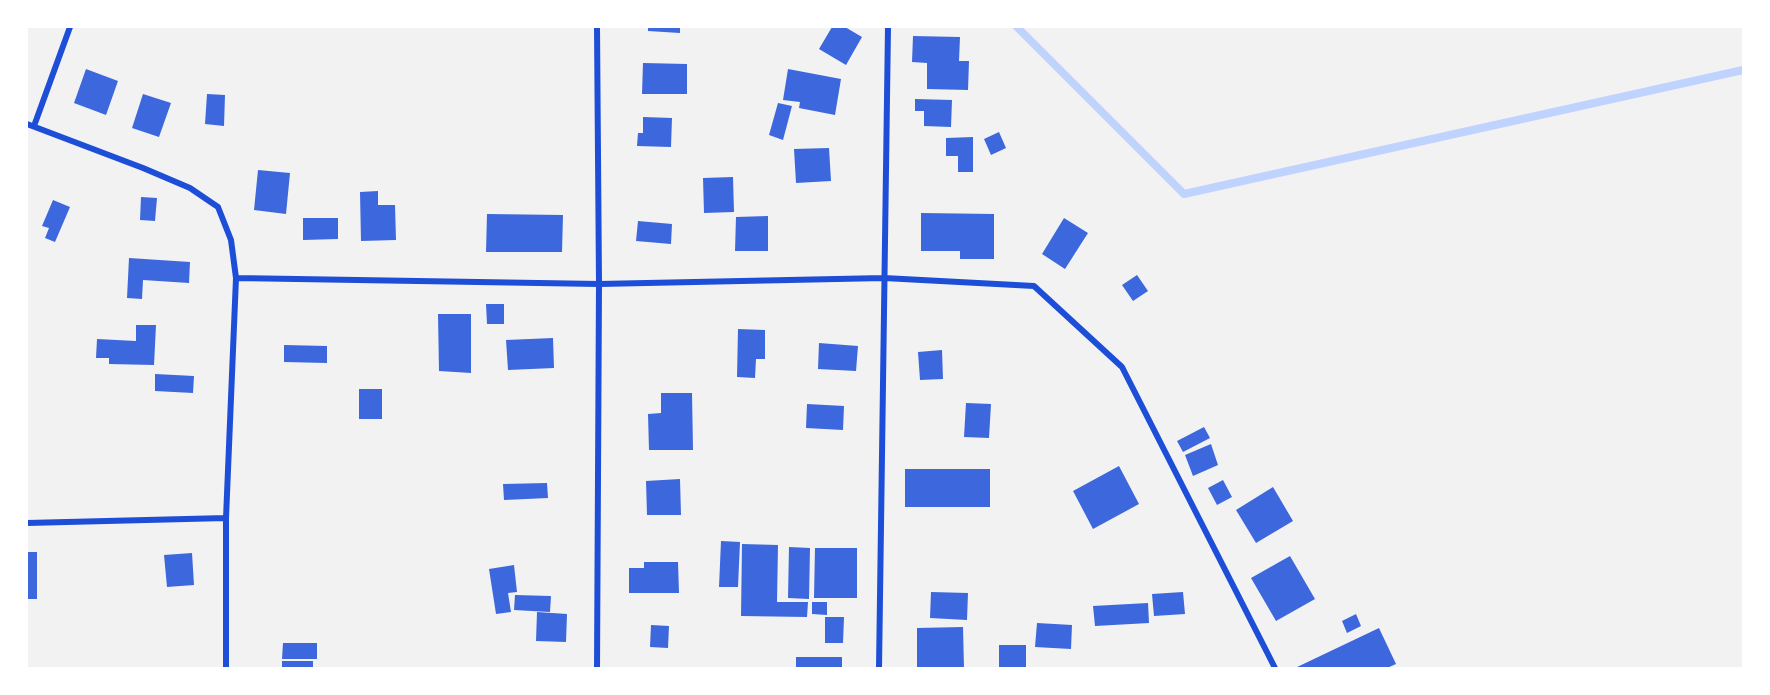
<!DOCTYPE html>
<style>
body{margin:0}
#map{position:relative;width:1770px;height:695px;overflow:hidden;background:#f2f2f2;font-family:"Libre Baskerville",serif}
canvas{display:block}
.frame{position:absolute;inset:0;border:28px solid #fff;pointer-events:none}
</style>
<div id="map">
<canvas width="1770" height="695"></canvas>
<div class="frame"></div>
</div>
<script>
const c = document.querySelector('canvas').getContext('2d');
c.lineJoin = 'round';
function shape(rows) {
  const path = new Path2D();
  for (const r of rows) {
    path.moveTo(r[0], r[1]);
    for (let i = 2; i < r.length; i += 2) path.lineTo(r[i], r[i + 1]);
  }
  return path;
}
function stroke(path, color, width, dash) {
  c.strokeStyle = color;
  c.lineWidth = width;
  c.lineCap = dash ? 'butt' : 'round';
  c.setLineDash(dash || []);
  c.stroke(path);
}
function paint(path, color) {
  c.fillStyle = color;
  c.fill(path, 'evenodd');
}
stroke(shape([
 [1017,27,1184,194,1743,70]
]), '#bfd3fe', 8);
paint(shape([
 [648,27,680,27,680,33,648,31],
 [832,27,845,27,862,37,846,65,819,49],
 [913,36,960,37,959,61,969,61,968,90,927,89,927,63,912,62],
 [643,63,687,64,687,94,642,94],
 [86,69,118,81,106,115,74,103],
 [788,69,841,79,835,115,799,108,800,102,783,100],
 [143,94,171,103,159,137,132,128],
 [207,94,225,95,224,126,205,124],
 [915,99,952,100,951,127,924,126,924,111,915,111],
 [778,103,792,106,783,140,769,135],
 [643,117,672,118,671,147,637,146,638,133,643,133],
 [999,132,1006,148,991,155,984,139],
 [973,137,973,172,958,172,958,156,946,156,946,138],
 [829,148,831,181,796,183,794,149],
 [258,170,290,173,286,214,254,210],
 [733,177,734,212,704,213,703,178],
 [378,191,378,205,395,205,396,240,361,241,360,192],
 [141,197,157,198,155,221,140,220],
 [53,200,70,207,55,242,45,238,49,228,42,226],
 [921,213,994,214,994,259,960,259,960,251,921,251],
 [487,214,563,215,562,252,486,252],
 [768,216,768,251,735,251,736,217],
 [303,218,338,218,338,239,303,240],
 [1064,218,1088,233,1065,269,1042,254],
 [638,221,672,224,671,244,636,241],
 [129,258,190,262,189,283,143,280,142,299,127,298],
 [1137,275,1148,291,1133,301,1122,285],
 [486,304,504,304,504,324,487,324],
 [438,314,471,314,471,373,439,371],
 [136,325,156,325,154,365,109,364,109,358,96,358,97,339,136,341],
 [738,329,765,330,765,359,756,359,755,378,737,377],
 [553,338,554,368,508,370,506,340],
 [819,343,858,346,856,371,818,369],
 [284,345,327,346,327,363,284,362],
 [942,350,943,379,920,380,918,352],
 [155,374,194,376,193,393,155,391],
 [359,389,382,389,382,419,359,419],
 [661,393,692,393,693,450,649,450,648,414,661,413],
 [966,403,991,404,989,438,964,437],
 [807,404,844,406,843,430,806,428],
 [1204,427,1210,438,1183,452,1177,441],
 [1211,444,1218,465,1193,476,1185,455],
 [1119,466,1139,504,1093,529,1073,491],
 [905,469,990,469,990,507,905,507],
 [680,479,681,515,647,515,646,481],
 [1223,480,1232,497,1217,505,1208,488],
 [547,483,548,498,504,500,503,484],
 [1273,487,1293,521,1256,543,1236,510],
 [721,541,740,542,738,587,719,587],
 [742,544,778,545,777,602,808,602,807,617,741,616],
 [789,547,810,548,809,599,788,598],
 [815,548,857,548,857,598,814,598],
 [27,552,37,552,37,599,27,599],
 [192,553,194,585,167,587,164,555],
 [1290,556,1315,599,1276,621,1251,578],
 [644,562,678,562,679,593,629,593,629,568,644,568],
 [514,565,517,592,508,593,511,612,496,614,489,569],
 [931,592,968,593,967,620,930,618],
 [1183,592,1185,614,1154,616,1152,594],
 [515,595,551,596,550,612,514,610],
 [812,602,827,602,827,615,812,614],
 [1148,603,1149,623,1095,626,1093,606],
 [537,612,567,614,566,642,536,641],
 [1356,614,1361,626,1347,633,1342,621],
 [825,617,844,617,843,643,825,643],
 [1037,623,1072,625,1071,649,1035,647],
 [651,625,669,626,668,648,650,647],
 [963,627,964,668,917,668,917,628],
 [1379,628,1396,664,1387,668,1295,668],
 [283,643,317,643,317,659,282,659],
 [999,645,1026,645,1026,668,999,668],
 [796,657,842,657,842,668,796,668],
 [282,661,313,661,313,668,282,668]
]), '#3d67dc');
stroke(shape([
 [597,27,599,284,597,668],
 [27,124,143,168,190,188,218,207,231,240,236,278,226,518,226,668],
 [34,126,70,27],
 [236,278,599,284,884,278,1034,286,1122,367,1275,668],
 [27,523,226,518],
 [879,668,888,27]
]), '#1d4ed8', 6);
</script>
